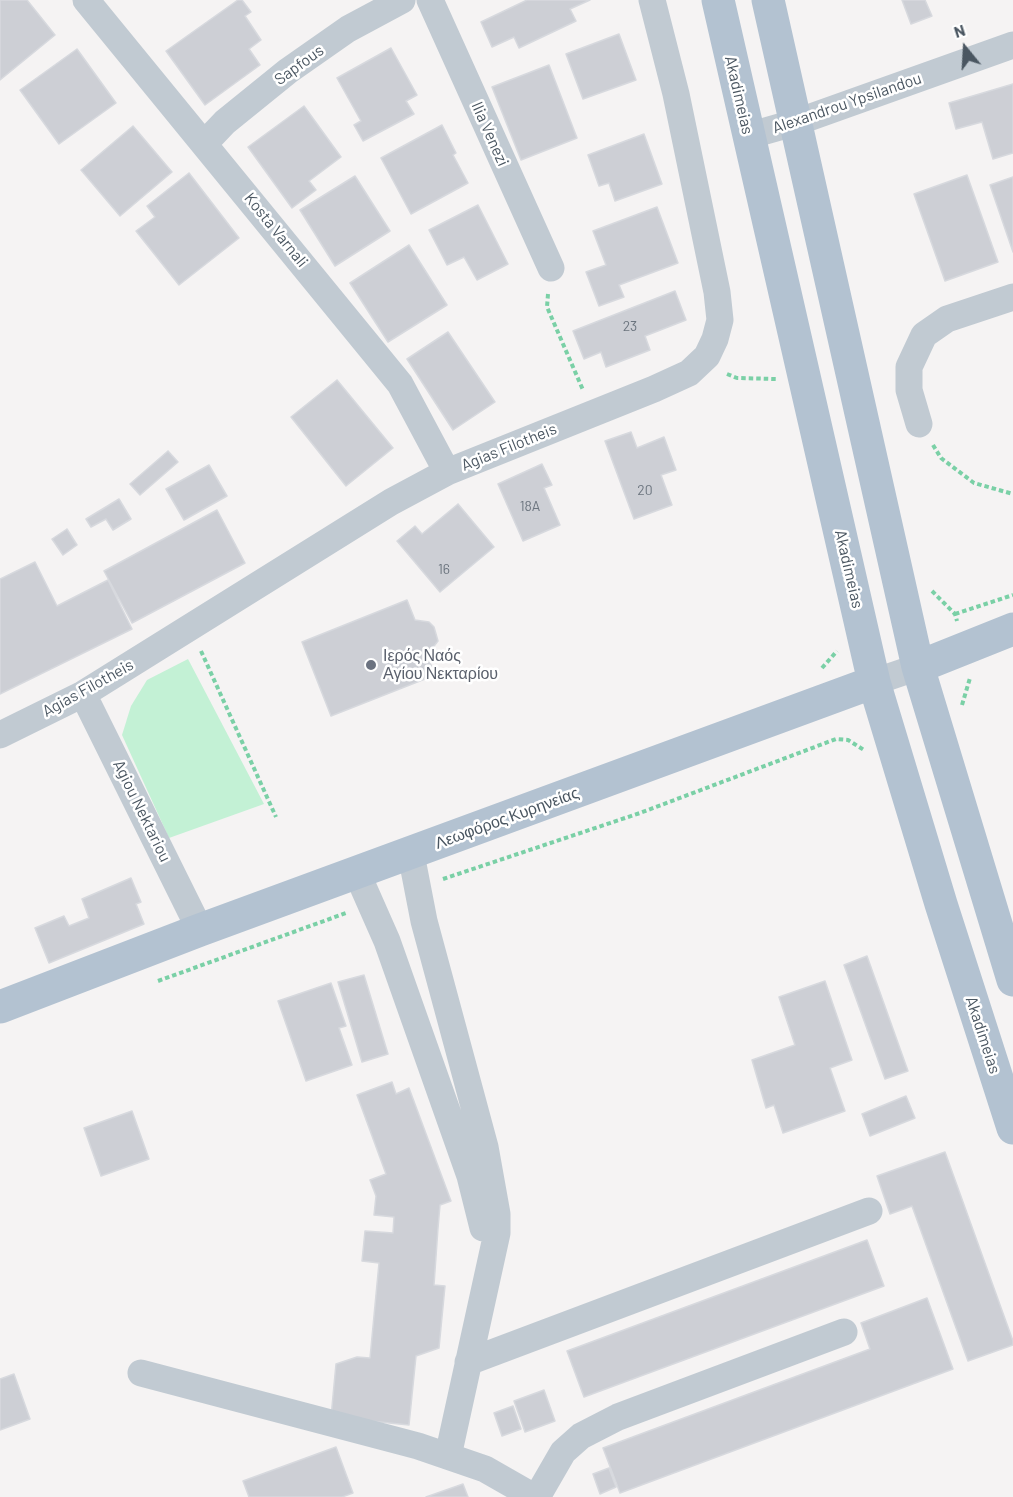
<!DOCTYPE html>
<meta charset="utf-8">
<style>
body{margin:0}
#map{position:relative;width:1013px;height:1497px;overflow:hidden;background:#f5f3f3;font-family:Barlow,sans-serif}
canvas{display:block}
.north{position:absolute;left:935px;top:18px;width:60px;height:60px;-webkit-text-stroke:4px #fff;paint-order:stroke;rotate:342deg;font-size:16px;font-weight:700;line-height:24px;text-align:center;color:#4a5661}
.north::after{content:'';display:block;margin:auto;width:21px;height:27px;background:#4a5661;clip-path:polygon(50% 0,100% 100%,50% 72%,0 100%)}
</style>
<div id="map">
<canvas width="1013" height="1497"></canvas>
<div class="north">N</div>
</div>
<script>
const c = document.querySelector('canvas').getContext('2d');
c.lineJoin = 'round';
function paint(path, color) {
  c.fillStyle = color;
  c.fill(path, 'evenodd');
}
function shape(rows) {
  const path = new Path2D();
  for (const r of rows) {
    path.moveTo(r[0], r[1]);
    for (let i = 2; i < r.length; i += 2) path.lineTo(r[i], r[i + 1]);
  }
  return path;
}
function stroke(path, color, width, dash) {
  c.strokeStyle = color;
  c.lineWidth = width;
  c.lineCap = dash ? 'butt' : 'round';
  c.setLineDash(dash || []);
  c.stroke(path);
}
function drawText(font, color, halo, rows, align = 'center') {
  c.font = font + ' Barlow,sans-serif';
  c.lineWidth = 5;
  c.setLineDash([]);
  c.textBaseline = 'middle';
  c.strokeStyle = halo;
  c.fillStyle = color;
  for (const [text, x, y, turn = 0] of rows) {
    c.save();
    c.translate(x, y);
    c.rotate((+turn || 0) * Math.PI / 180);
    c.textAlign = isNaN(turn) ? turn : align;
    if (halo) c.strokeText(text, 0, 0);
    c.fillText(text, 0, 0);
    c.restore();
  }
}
paint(shape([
 [188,659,264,804,169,838,122,735,131,706,147,680]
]), '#c3f1d5');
const building = shape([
 [0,0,27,0,55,35,0,80,0,0],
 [238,0,242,0,251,12,245,16,261,40,249,49,260,65,205,105,166,51,238,0],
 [527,0,590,0,570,9,576,21,519,48,514,37,492,47,481,22,527,0],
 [902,0,925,0,932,16,911,24,902,0],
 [619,34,636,80,583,99,566,54,619,34],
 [391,48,417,95,406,101,414,114,363,141,354,125,361,121,337,78,391,48],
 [77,49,116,103,59,144,20,90,77,49],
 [549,65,577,138,521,160,492,87,549,65],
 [1013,84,1013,153,993,159,982,122,956,129,949,103,1013,84],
 [304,106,341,157,309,181,316,190,292,208,248,147,304,106],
 [442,125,456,153,453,155,468,183,411,214,381,158,442,125],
 [133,126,172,172,120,216,81,170,133,126],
 [644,134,662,184,615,201,609,183,599,186,588,155,644,134],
 [189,173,239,238,179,285,136,231,155,217,147,206,189,173],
 [967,175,998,262,945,281,914,194,967,175],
 [355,176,390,231,335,266,300,210,355,176],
 [1013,177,1013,252,990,185,1013,177],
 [478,205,508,264,477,280,464,257,447,265,429,230,478,205],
 [657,207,678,263,619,285,624,297,599,306,586,272,606,265,593,231,657,207],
 [409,245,447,305,388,342,350,283,409,245],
 [675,291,686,320,645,336,650,350,606,367,601,352,584,359,573,331,675,291],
 [448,332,495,402,453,430,407,359,448,332],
 [337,380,393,448,346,486,291,417,337,380],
 [631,432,637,448,664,437,676,470,661,475,672,505,634,519,605,441,631,432],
 [168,451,178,462,140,495,130,484,168,451],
 [542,464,552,485,544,488,560,525,523,541,498,484,542,464],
 [209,465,227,496,184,520,166,489,209,465],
 [119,499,131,519,113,530,106,519,91,527,86,519,119,499],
 [458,504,494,547,440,592,397,541,415,526,422,534,458,504],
 [217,510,245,563,132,623,104,571,217,510],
 [67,529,77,545,63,555,52,539,67,529],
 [35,562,57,606,108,580,132,629,0,694,0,579,35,562],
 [407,600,415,620,429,622,434,627,438,641,427,655,435,675,331,716,302,642,407,600],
 [131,878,141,902,136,904,144,924,49,963,35,928,64,916,69,926,89,918,82,899,131,878],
 [867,956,908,1071,885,1079,844,965,867,956],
 [364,975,388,1054,362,1062,338,982,364,975],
 [825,981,852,1060,830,1068,845,1111,783,1133,774,1105,766,1108,752,1060,795,1045,779,997,825,981],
 [331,983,346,1026,339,1028,352,1065,306,1081,278,1001,331,983],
 [392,1082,396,1094,409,1088,451,1201,440,1205,438,1228,434,1285,445,1286,439,1348,416,1356,409,1425,331,1417,336,1364,357,1357,370,1358,379,1263,362,1261,365,1231,393,1233,394,1217,374,1215,376,1196,370,1180,386,1174,357,1095,392,1082],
 [906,1096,915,1118,870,1136,862,1114,906,1096],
 [132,1111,149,1159,101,1176,84,1128,132,1111],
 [945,1152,1013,1341,1013,1345,968,1361,912,1206,890,1214,877,1176,945,1152],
 [867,1240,884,1286,584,1397,567,1351,867,1240],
 [927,1298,953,1369,620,1493,603,1448,870,1349,861,1323,927,1298],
 [14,1374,30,1419,0,1430,0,1379,14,1374],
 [544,1390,555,1421,525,1432,514,1401,544,1390],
 [513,1406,521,1429,502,1436,494,1413,513,1406],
 [336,1447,353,1493,342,1497,249,1497,243,1481,336,1447],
 [609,1468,616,1487,600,1494,593,1474,609,1468],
 [463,1484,468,1497,426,1497,463,1484]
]);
paint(building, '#cdcfd5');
stroke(building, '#d7d9de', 1.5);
stroke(shape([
 [548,294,547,307,583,390],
 [727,374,737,378,776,379],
 [933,445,941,458,974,483,1013,494],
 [932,591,955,614,957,621],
 [955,614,1013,595],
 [201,651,276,817],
 [822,668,837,651],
 [962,705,970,678],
 [443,879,640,813,836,739,848,740,864,750],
 [158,981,346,913]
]), '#7ad0a6', 4, [4.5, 3]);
stroke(shape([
 [86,0,400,384,447,472],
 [430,0,551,268],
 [748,136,797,122,1013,45],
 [205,143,225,122,288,71,348,29,402,0],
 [919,424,909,390,909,367,924,335,947,319,1013,297],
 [874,682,918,667],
 [83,694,200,930],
 [0,735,83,694,391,502,447,472,654,389,689,373,707,356,715,339,720,320,717,292,676,94,652,0],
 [411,854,424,921,485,1147,497,1214,497,1233,448,1456],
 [357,873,387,941,470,1176,483,1228],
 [468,1362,869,1211],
 [141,1373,418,1446,485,1469,534,1497],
 [537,1497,563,1452,581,1436,618,1417,844,1332]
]), '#c1cad2', 27);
stroke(shape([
 [718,0,874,682,941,904,1013,1128],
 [768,0,918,667,1013,980],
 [918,667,1013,629],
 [0,1007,200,930,874,682]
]), '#b3c2d1', 33);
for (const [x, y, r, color] of [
 [371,665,6,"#6b7280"]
]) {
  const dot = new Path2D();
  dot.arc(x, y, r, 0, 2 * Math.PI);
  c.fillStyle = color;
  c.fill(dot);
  stroke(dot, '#fff', 2);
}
drawText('14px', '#6b747e', null, [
 ["23",630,326],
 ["20",645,490],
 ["18A",530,506],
 ["16",444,569]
]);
drawText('16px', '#4a5661', '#fff', [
 ["Sapfous",299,65,-36],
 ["Akadimeias",739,95,77],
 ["Alexandrou Ypsilandou",847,103,-19],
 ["Ilia Venezi",490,134,66],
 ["Kosta Varnali",276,230,51],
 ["Agias Filotheis",509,447,-22],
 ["Akadimeias",849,569,77],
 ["Agias Filotheis",88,688,-29],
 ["Agiou Nektariou",142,811,64],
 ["Λεωφόρος Κυρηνείας",507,818,-20],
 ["Akadimeias",983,1035,72]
]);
drawText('16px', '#5b616d', '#fff', [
 ["Ιερός Ναός",383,656],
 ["Αγίου Νεκταρίου",383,674]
], 'left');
</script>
